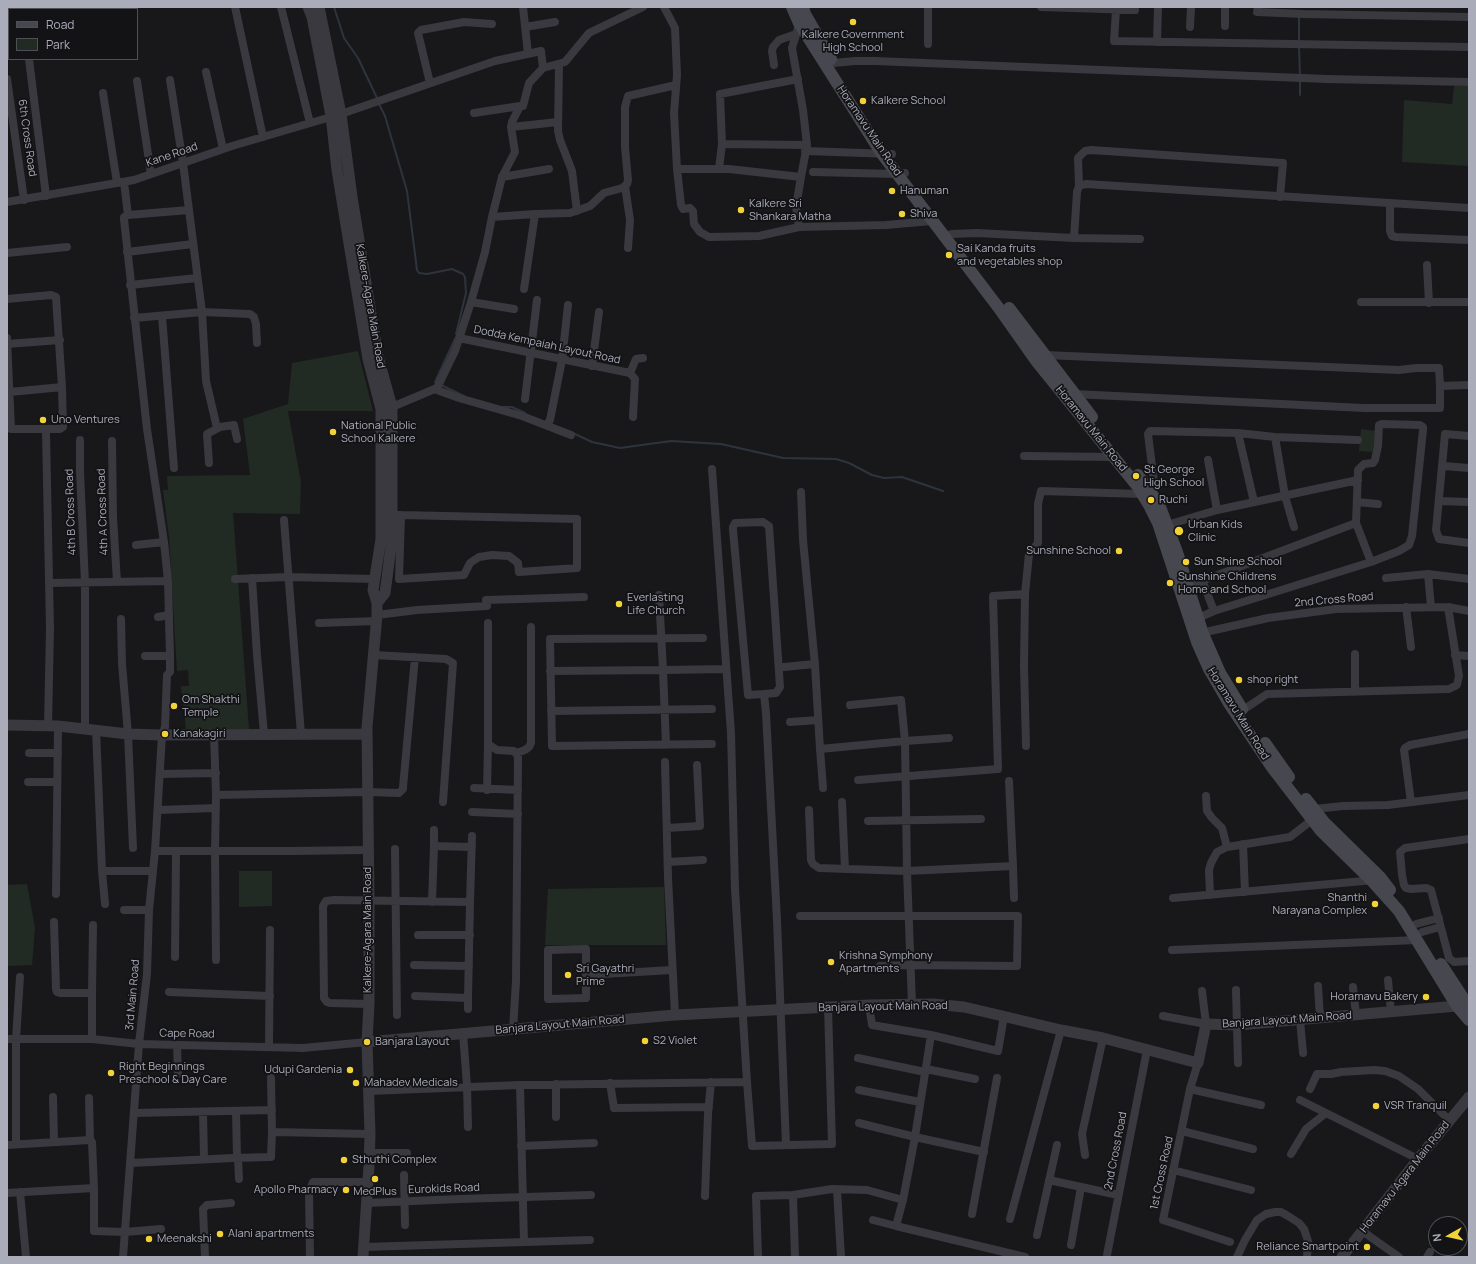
<!DOCTYPE html>
<style>
body{margin:0}
#map{position:relative;width:1476px;height:1264px;overflow:hidden;background:#18181a;font-family:Manrope,sans-serif}
canvas{display:block}
.frame{position:absolute;inset:0;border:8px solid #aaacba;pointer-events:none}
.legend{position:absolute;left:8px;top:8px;width:130px;height:52px;box-sizing:border-box;background:#131315;border:1px solid #4f5057;margin:0;padding:5px 7px;list-style:none;font-size:12px;color:#aaacba}
.legend li{display:flex;align-items:center;gap:8px;height:20px}
.legend b{width:20px;border:1px solid #4f5057}
.north{position:absolute;left:1428px;top:1216px;width:40px;height:40px;box-sizing:border-box;background:#131315;border:1px solid #4f5057;border-radius:50%;rotate:262deg;font-size:11px;font-weight:700;line-height:16px;text-align:center;color:#aaacba}
.north::after{content:'';display:block;margin:auto;width:14px;height:18px;background:#f2d337;clip-path:polygon(50% 0,100% 100%,50% 72%,0 100%)}
</style>
<div id="map">
<canvas width="1476" height="1264"></canvas>
<div class="frame"></div>
<ul class="legend">
<li><b style="height:5px;background:#47474f"></b>Road</li>
<li><b style="height:11px;background:#222a24"></b>Park</li>
</ul>
<div class="north">N</div>
</div>
<script>
const c = document.querySelector('canvas').getContext('2d');
c.lineJoin = 'round';
function paint(path, color) {
  c.fillStyle = color;
  c.fill(path, 'evenodd');
}
function shape(rows) {
  const path = new Path2D();
  for (const r of rows) {
    path.moveTo(r[0], r[1]);
    for (let i = 2; i < r.length; i += 2) path.lineTo(r[i], r[i + 1]);
  }
  return path;
}
function stroke(path, color, width, dash) {
  c.strokeStyle = color;
  c.lineWidth = width;
  c.lineCap = dash ? 'butt' : 'round';
  c.setLineDash(dash || []);
  c.stroke(path);
}
function drawText(font, color, halo, rows, align = 'center') {
  c.font = font + ' Manrope,sans-serif';
  c.lineWidth = 3.5;
  c.setLineDash([]);
  c.textBaseline = 'middle';
  c.strokeStyle = halo;
  c.fillStyle = color;
  for (const [text, x, y, turn = 0] of rows) {
    c.save();
    c.translate(x, y);
    c.rotate((+turn || 0) * Math.PI / 180);
    c.textAlign = isNaN(turn) ? turn : align;
    if (halo) c.strokeText(text, 0, 0);
    c.fillText(text, 0, 0);
    c.restore();
  }
}
paint(shape([
 [1454,86,1469,86,1469,166,1402,162,1404,100,1452,104],
 [358,351,373,411,288,411,301,482,300,514,233,513,249,729,186,729,181,686,189,686,188,670,177,671,169,537,163,490,168,490,167,476,250,475,243,419,288,404,292,363],
 [1361,429,1377,431,1374,452,1359,451],
 [239,871,272,871,272,906,239,907],
 [27,884,35,928,32,965,7,966,7,885],
 [664,887,666,945,545,945,548,889]
]), '#222a24');
stroke(shape([
 [334,7,344,38,358,58,377,98],
 [1299,16,1299,42],
 [1299,46,1300,76],
 [1300,95,1300,80],
 [379,104,385,116,407,191,417,270,419,273,427,274,452,269,463,274,465,277,466,293,456,334],
 [437,383,435,382,455,339],
 [441,385,464,396],
 [502,407,512,407,525,413],
 [573,433,592,442,620,448,671,441,721,444,783,458,836,459,849,463,872,475,884,478,902,477,943,491]
]), '#2e343e', 2);
stroke(shape([
 [23,7,23,9],
 [235,7,263,137],
 [281,7,310,123],
 [523,7,528,54],
 [664,7,675,28,677,75,674,113,677,169,729,169,801,177,807,145,803,110,792,48,800,22],
 [928,7,928,44],
 [1041,7,1135,10],
 [1258,7,1257,12,1303,14,1469,17],
 [1116,10,1114,41,1469,47],
 [1225,26,1225,7],
 [525,27,555,22],
 [1190,27,1191,7],
 [1157,42,1158,7],
 [29,59,46,196],
 [833,63,855,61,875,61,1327,79,1469,82],
 [559,64,558,131,560,140,572,171,577,211],
 [774,65,772,51,773,47,779,40,796,34],
 [206,72,223,149],
 [7,79,24,200],
 [170,80,183,163,202,312,206,381,217,428],
 [137,81,151,174],
 [430,83,418,33,421,30,464,22,492,24],
 [103,93,117,183],
 [474,113,520,106],
 [511,127,558,122],
 [722,144,807,145],
 [805,151,892,154],
 [677,169,681,205,683,209,690,208,693,211,694,224,700,232,709,237,759,236,799,227],
 [719,169,722,144,720,94,798,79],
 [813,172,897,174,905,173],
 [502,177,549,169],
 [801,177,796,207,799,227,886,225,932,221],
 [124,182,128,215],
 [625,186,630,220,628,248],
 [1079,186,1078,158,1085,151,1091,150,1283,163,1280,197],
 [7,202,134,180,232,146,341,114,495,61,541,51,543,68],
 [1390,204,1390,231,1392,236,1396,237,1469,240],
 [492,217,535,214,570,213,590,206,604,193,622,188,627,184,628,180,625,147,625,107,628,96,676,85],
 [945,237,951,234,977,233,1074,238,1077,192,1079,186,1086,184,1469,208],
 [1074,238,1140,239],
 [127,252,193,244],
 [7,253,67,247],
 [1427,265,1429,303],
 [130,285,197,278],
 [524,289,535,214],
 [7,299,51,295,56,297,62,387,63,427,60,429,11,429,7,338],
 [471,302,514,309],
 [1361,302,1469,302],
 [162,316,174,468],
 [134,318,202,312,250,314,254,317,256,324,257,343],
 [459,338,630,373],
 [7,344,60,340],
 [1043,356,1045,355,1399,370,1416,368,1439,368,1440,386,1440,408,1364,408,1074,394],
 [592,366,599,312],
 [630,373,635,379,633,417],
 [630,373,636,359,643,358],
 [1440,386,1469,385],
 [434,389,459,398,522,416,571,435],
 [10,392,62,387],
 [525,399,537,300],
 [392,407,437,388,455,351,471,302,485,252,492,217,502,177,515,152,511,127,512,122,520,106,523,106,529,83,543,68,565,62,589,33,643,7],
 [547,425,550,420,562,360,568,305],
 [46,432,50,629,48,726],
 [1238,433,1254,502],
 [1469,436,1445,434,1436,530,1439,539,1469,543],
 [1275,437,1285,496,1294,527],
 [80,440,80,471,85,583,85,729],
 [112,441,113,517,117,582],
 [1024,456,1114,457],
 [1208,460,1217,510],
 [209,463,207,434,220,427,234,425,237,439],
 [1443,466,1469,468],
 [801,492,803,540,815,665,820,749,905,741,907,871,912,1005],
 [1439,501,1469,502],
 [1357,502,1378,504],
 [393,515,401,515,577,519,577,568,519,572,518,563,509,556,492,555,479,557,470,563,464,575,399,579,401,515],
 [284,520,301,734],
 [1167,525,1217,510,1358,480],
 [136,545,164,542],
 [1428,574,1431,607],
 [252,578,257,655,264,734],
 [1386,578,1428,574,1469,579],
 [235,579,288,577,375,579],
 [1202,580,1214,611],
 [49,583,168,581],
 [1183,588,1356,523],
 [1025,594,1029,554,1038,543,1038,504,1041,491,1142,494,1154,482,1148,434,1150,431,1238,433,1275,437,1358,440],
 [1406,607,1411,647],
 [377,615,417,610,487,606,486,600,584,597],
 [158,617,169,615],
 [1198,618,1214,611,1371,562,1399,551,1409,545,1412,536,1423,430,1423,427,1420,425,1382,424,1379,425,1378,446,1375,460,1373,463,1364,464,1358,470,1356,523,1371,562],
 [121,619,122,664,128,734,133,848],
 [319,623,377,621],
 [488,623,488,744,497,750,514,751,518,756,516,981,513,1030],
 [1203,634,1210,631,1268,618,1336,609,1448,607,1469,611],
 [703,638,550,639,552,746,712,744],
 [1355,654,1355,692],
 [374,655,446,659,453,663,443,802],
 [1455,655,1469,656],
 [145,656,170,656],
 [784,667,814,664],
 [550,671,663,670,659,595],
 [764,694,776,693,780,687,769,526,763,522,735,523,733,527,733,530,748,695,764,694,766,713,777,920,786,1145],
 [850,705,901,700,905,741,949,738],
 [551,711,712,709],
 [1240,714,1243,710,1267,694,1449,689,1457,685,1459,676,1448,607],
 [790,722,818,720],
 [96,730,102,871,153,871],
 [214,735,216,795,215,851,216,960],
 [666,745,663,670,726,669],
 [820,749,823,788],
 [29,753,58,753],
 [516,753,525,750,529,747,531,743,531,627],
 [665,762,668,878,675,1015],
 [160,774,216,773],
 [858,780,998,769,993,596,1025,594,1024,666,1026,746],
 [28,782,57,782],
 [474,788,518,790],
 [487,790,488,744],
 [216,795,367,792,399,793,403,789,403,787,415,657],
 [1206,796,1207,811,1212,818,1222,828,1227,847],
 [842,802,845,869],
 [1411,802,1404,750,1405,748,1410,745,1469,734],
 [158,810,216,808],
 [809,810,811,860,813,864,819,868,907,871,1013,866,1009,781],
 [472,812,518,814],
 [868,821,981,819],
 [667,828,700,826,697,765],
 [1469,839,1405,848,1400,852,1402,875,1404,885,1406,888,1411,889,1426,888,1431,890,1449,958,1454,962,1469,961],
 [1243,844,1245,892],
 [434,846,434,830],
 [395,849,397,1015],
 [155,851,290,851,368,850],
 [668,862,703,860],
 [1013,866,1014,898],
 [102,871,105,904],
 [56,894,58,726],
 [1210,895,1209,870,1211,863,1217,852,1227,847,1290,837,1312,820,1314,809,1343,806,1388,805,1469,795],
 [1173,898,1375,880],
 [432,902,434,846,472,847],
 [470,902,472,836],
 [124,910,149,910],
 [800,916,1018,916,1017,966,910,965,880,966],
 [54,922,56,989,57,992,60,993,92,993,92,1039],
 [1416,924,1439,918],
 [1422,932,1440,927],
 [418,935,470,935],
 [1172,950,1418,940],
 [175,957,176,851],
 [414,965,469,966],
 [586,975,586,949,548,950,548,999,586,998,586,975,672,970],
 [1388,980,1391,1012],
 [1318,986,1320,1018],
 [1353,987,1356,1015],
 [1236,990,1238,1063],
 [169,992,270,996],
 [92,993,93,925],
 [468,998,468,1009],
 [369,1004,330,1003,327,1002,324,998,323,906,326,901,334,900,470,902,468,998,415,996],
 [869,1005,872,1025,931,1035,998,1051,1004,1016],
 [1163,1016,1206,1024,1202,991],
 [1300,1020,1303,1053],
 [463,1033,467,1086,468,1127],
 [931,1035,915,1137,984,1152],
 [7,1039,92,1039,139,1044,303,1048,367,1042],
 [177,1045,178,1074],
 [269,1047,270,930],
 [858,1058,925,1072],
 [1198,1063,1190,1089,1163,1220,1230,1242],
 [926,1069,975,1079],
 [271,1078,272,1132,370,1134],
 [747,1082,752,1146,832,1144,828,1007],
 [610,1083,614,1108,709,1107],
 [520,1085,524,1242],
 [1190,1089,1261,1105],
 [1310,1089,1317,1074,1331,1074,1341,1072,1374,1070,1385,1071,1399,1076,1418,1089,1449,1120],
 [859,1090,920,1102],
 [369,1091,520,1085,747,1082,735,889,731,733,712,469],
 [53,1097,54,1142],
 [89,1098,90,1140],
 [1300,1100,1418,1159],
 [236,1111,237,1158],
 [203,1112,204,1159],
 [134,1113,272,1110],
 [556,1117,556,1084],
 [1182,1131,1253,1149],
 [16,1144,16,1039,20,977],
 [7,1145,90,1140,92,1142,94,1188,94,1231,125,1232,161,1229],
 [521,1146,594,1143],
 [369,1153,407,1153],
 [1291,1154,1306,1129,1326,1113],
 [1085,1155,1082,1134,1103,1038],
 [238,1158,239,1179],
 [131,1163,233,1158,271,1157,272,1132],
 [1173,1170,1251,1190],
 [404,1175,405,1225],
 [1049,1180,1118,1195],
 [837,1190,841,1257],
 [20,1192,26,1257],
 [7,1193,94,1188],
 [793,1195,795,1257],
 [705,1196,708,1114,711,1082],
 [903,1200,896,1226,1025,1257],
 [367,1203,460,1199,591,1195],
 [972,1214,997,1078],
 [1010,1219,1061,1030],
 [873,1220,896,1226],
 [1362,1231,1399,1257],
 [1037,1235,1057,1145],
 [1071,1245,1081,1187],
 [364,1247,590,1240],
 [1107,1255,1147,1050],
 [123,1257,139,1044,147,974,149,910,155,851,162,735,165,727,167,675,170,672,170,656,168,581,164,542,147,429,124,219,124,217,128,215,189,210],
 [205,1257,203,1209,207,1205,231,1203],
 [310,1257,309,1192,313,1182,368,1182],
 [758,1257,756,1196,793,1195,832,1189,867,1190,903,1200,915,1137,859,1123],
 [1237,1257,1245,1240,1257,1220,1266,1214,1275,1212,1281,1212,1288,1216,1299,1223,1304,1229,1308,1241,1307,1257],
 [1427,1257,1430,1252]
]), '#39393f', 8);
stroke(shape([
 [308,7,312,17,331,116,337,170,368,359,381,409,381,539,373,590,377,603,377,615,367,727,369,901,369,1004,367,1042,370,1134,369,1166,363,1257],
 [319,7,341,114,352,197,378,357,392,407,392,539,385,593,377,603],
 [7,725,58,726,128,734,162,735,367,734],
 [367,1042,675,1015,869,1005,933,1004,964,1007,994,1014,1061,1030,1103,1038,1198,1063,1206,1024,1237,1025,1457,1006],
 [1342,1257,1418,1159,1469,1097]
]), '#39393f', 11);
stroke(shape([
 [792,7,799,23,882,154,1001,311,1037,362,1138,487,1149,505,1158,523,1197,642,1209,669,1230,705,1271,766,1321,831,1372,881,1399,911,1457,1006,1469,1020],
 [803,7,805,14,831,59],
 [1009,308,1092,417],
 [1138,475,1159,504,1177,552,1203,634,1220,673,1242,709],
 [1265,743,1289,777],
 [1306,799,1324,822,1380,877,1390,890],
 [1441,964,1469,1007]
]), '#47474f', 12);
for (const [x, y, r, color] of [
 [853,22,4,"#f2d337"],
 [863,101,4,"#f2d337"],
 [892,191,4,"#f2d337"],
 [741,210,4,"#f2d337"],
 [902,214,4,"#f2d337"],
 [949,255,4,"#f2d337"],
 [43,420,4,"#f2d337"],
 [333,432,4,"#f2d337"],
 [1136,476,4,"#f2d337"],
 [1151,500,4,"#f2d337"],
 [1179,531,5,"#f2d337"],
 [1119,551,4,"#f2d337"],
 [1186,562,4,"#f2d337"],
 [1170,583,4,"#f2d337"],
 [619,604,4,"#f2d337"],
 [1239,680,4,"#f2d337"],
 [174,706,4,"#f2d337"],
 [165,734,4,"#f2d337"],
 [1375,904,4,"#f2d337"],
 [831,962,4,"#f2d337"],
 [568,975,4,"#f2d337"],
 [1426,997,4,"#f2d337"],
 [645,1041,4,"#f2d337"],
 [367,1042,4,"#f2d337"],
 [350,1070,4,"#f2d337"],
 [111,1073,4,"#f2d337"],
 [356,1083,4,"#f2d337"],
 [1376,1106,4,"#f2d337"],
 [344,1160,4,"#f2d337"],
 [375,1179,4,"#f2d337"],
 [346,1190,4,"#f2d337"],
 [220,1234,4,"#f2d337"],
 [149,1239,4,"#f2d337"],
 [1367,1247,4,"#f2d337"]
]) {
  const dot = new Path2D();
  dot.arc(x, y, r, 0, 2 * Math.PI);
  c.fillStyle = color;
  c.fill(dot);
  stroke(dot, '#131315', 1.5);
}
drawText('11px', '#aaacba', '#131315', [
 ["Kalkere Government",853,35,"center"],
 ["High School",853,48,"center"],
 ["Kalkere School",871,101],
 ["Hanuman",900,191],
 ["Kalkere Sri",749,204],
 ["Shankara Matha",749,217],
 ["Shiva",910,214],
 ["Sai Kanda fruits",957,249],
 ["and vegetables shop",957,262],
 ["Uno Ventures",51,420],
 ["National Public",341,426],
 ["School Kalkere",341,439],
 ["St George",1144,470],
 ["High School",1144,483],
 ["Ruchi",1159,500],
 ["Urban Kids",1188,525],
 ["Clinic",1188,538],
 ["Sunshine School",1111,551,"right"],
 ["Sun Shine School",1194,562],
 ["Sunshine Childrens",1178,577],
 ["Home and School",1178,590],
 ["Everlasting",627,598],
 ["Life Church",627,611],
 ["shop right",1247,680],
 ["Om Shakthi",182,700],
 ["Temple",182,713],
 ["Kanakagiri",173,734],
 ["Shanthi",1367,898,"right"],
 ["Narayana Complex",1367,911,"right"],
 ["Krishna Symphony",839,956],
 ["Apartments",839,969],
 ["Sri Gayathri",576,969],
 ["Prime",576,982],
 ["Horamavu Bakery",1418,997,"right"],
 ["S2 Violet",653,1041],
 ["Banjara Layout",375,1042],
 ["Right Beginnings",119,1067],
 ["Preschool & Day Care",119,1080],
 ["Udupi Gardenia",342,1070,"right"],
 ["Mahadev Medicals",364,1083],
 ["VSR Tranquil",1384,1106],
 ["Sthuthi Complex",352,1160],
 ["Apollo Pharmacy",338,1190,"right"],
 ["MedPlus",375,1192,"center"],
 ["Alani apartments",228,1234],
 ["Meenakshi",157,1239],
 ["Reliance Smartpoint",1359,1247,"right"]
], 'left');
drawText('11px', '#aaacba', '#131315', [
 ["Horamavu Main Road",869,131,56],
 ["6th Cross Road",27,138,82],
 ["Kane Road",172,155,-19],
 ["Kalkere-Agara Main Road",370,306,80],
 ["Dodda Kempaiah Layout Road",547,345,12],
 ["Horamavu Main Road",1091,429,51],
 ["4th B Cross Road",71,512,-92],
 ["4th A Cross Road",103,512,-92],
 ["2nd Cross Road",1334,600,-5],
 ["Horamavu Main Road",1238,714,58],
 ["Kalkere-Agara Main Road",368,930,-90],
 ["3rd Main Road",133,995,-85],
 ["Banjara Layout Main Road",883,1007,-1],
 ["Banjara Layout Main Road",1287,1020,-4],
 ["Banjara Layout Main Road",560,1025,-5],
 ["Cape Road",187,1034,1],
 ["2nd Cross Road",1116,1151,-79],
 ["1st Cross Road",1162,1173,-78],
 ["Horamavu Agara Main Road",1405,1177,-52],
 ["Eurokids Road",444,1189,-2]
]);
</script>
